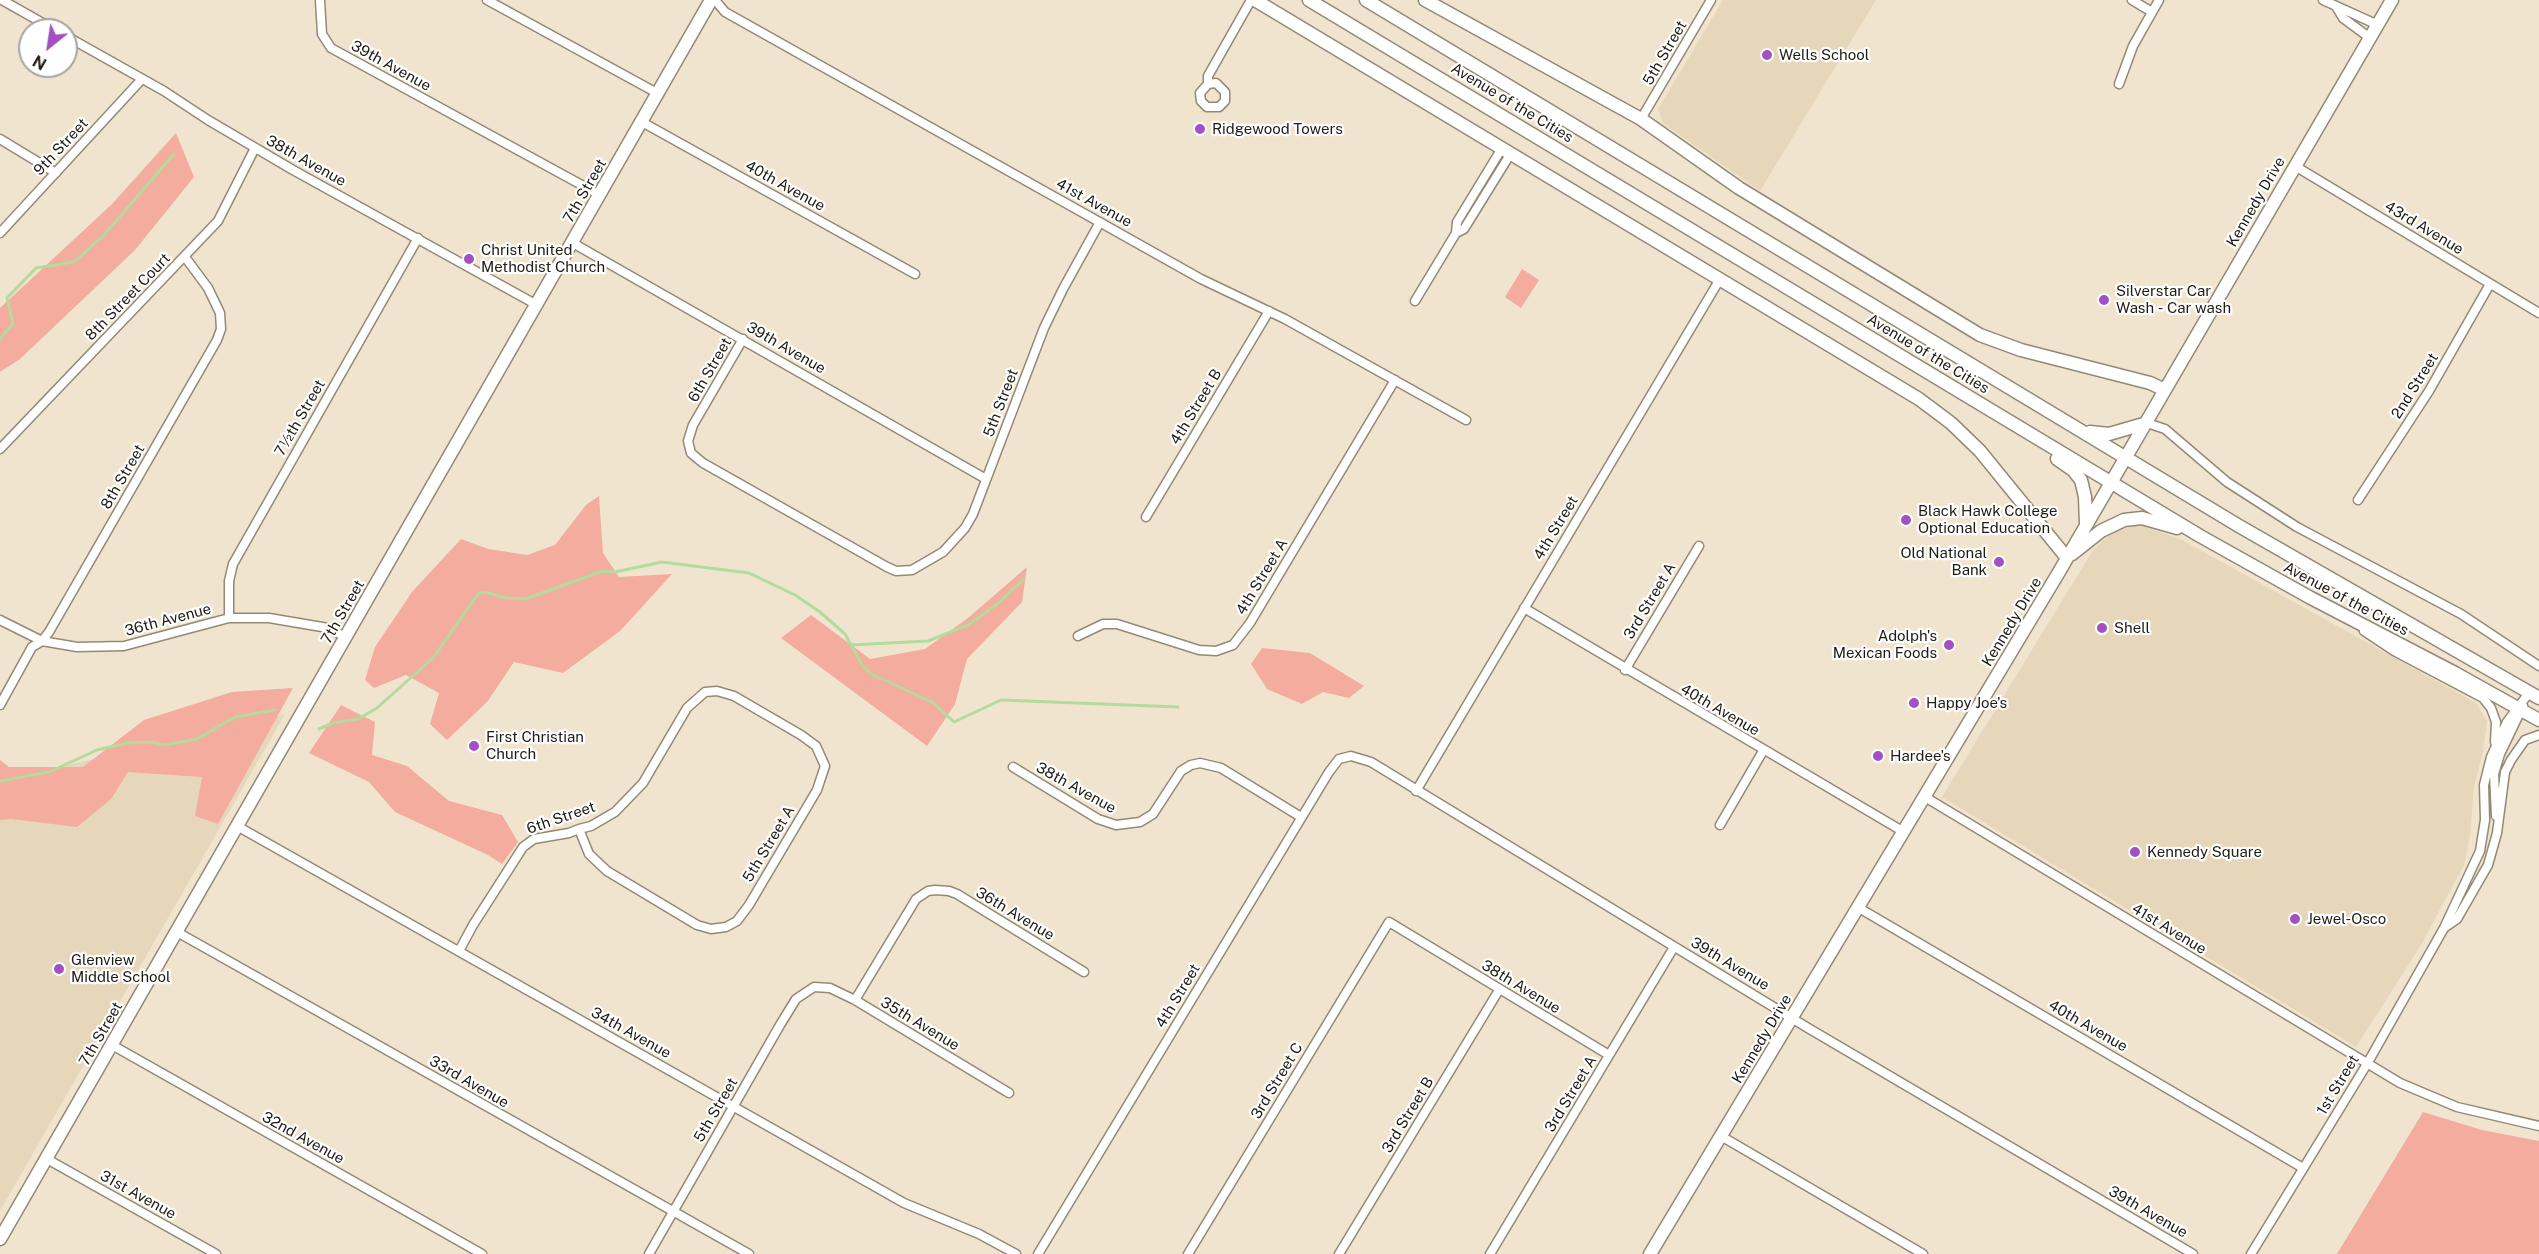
<!DOCTYPE html>
<meta charset="utf-8">
<style>
body{margin:0}
#map{position:relative;width:2539px;height:1254px;overflow:hidden;background:#f0e4cf;font-family:"Public Sans",sans-serif}
canvas{display:block}
.north{position:absolute;left:18px;top:18px;width:60px;height:60px;box-sizing:border-box;background:#fff;border:2px solid #a6a4a1;border-radius:50%;rotate:210deg;font-size:16px;font-weight:700;line-height:24px;text-align:center;color:#201c14}
.north::after{content:'';display:block;margin:auto;width:21px;height:27px;background:#a151c2;clip-path:polygon(50% 0,100% 100%,50% 72%,0 100%)}
</style>
<div id="map">
<canvas width="2539" height="1254"></canvas>
<div class="north">N</div>
</div>
<script>
const c = document.querySelector('canvas').getContext('2d');
c.lineJoin = 'round';
function paint(path, color) {
  c.fillStyle = color;
  c.fill(path, 'evenodd');
}
function shape(rows) {
  const path = new Path2D();
  for (const r of rows) {
    path.moveTo(r[0], r[1]);
    for (let i = 2; i < r.length; i += 2) path.lineTo(r[i], r[i + 1]);
  }
  return path;
}
function stroke(path, color, width, dash) {
  c.strokeStyle = color;
  c.lineWidth = width;
  c.lineCap = dash ? 'butt' : 'round';
  c.setLineDash(dash || []);
  c.stroke(path);
}
function drawText(font, color, halo, rows, align = 'center') {
  c.font = font + ' "Public Sans",sans-serif';
  c.lineWidth = 4.5;
  c.setLineDash([]);
  c.textBaseline = 'middle';
  c.strokeStyle = halo;
  c.fillStyle = color;
  for (const [text, x, y, turn = 0] of rows) {
    c.save();
    c.translate(x, y);
    c.rotate((+turn || 0) * Math.PI / 180);
    c.textAlign = isNaN(turn) ? turn : align;
    if (halo) c.strokeText(text, 0, 0);
    c.fillText(text, 0, 0);
    c.restore();
  }
}
paint(shape([
 [1723,0,1876,0,1760,191,1663,123,1658,109],
 [2141,525,2182,540,2476,703,2487,721,2483,752,2474,787,2470,836,2464,865,2421,945,2356,1047,1942,797,2093,550,2114,531],
 [285,714,0,1211,0,781]
]), '#e6d7bb');
paint(shape([
 [176,133,194,177,135,250,20,359,0,372,0,308,112,204],
 [1522,269,1539,280,1521,308,1505,297],
 [599,496,603,553,619,577,672,574,620,631,563,673,514,662,487,702,447,740,430,724,439,693,406,675,374,688,365,680,375,647,412,592,461,539,488,549,527,555,555,545,586,505],
 [1027,567,1022,602,967,659,955,704,927,746,781,638,811,615,870,659,925,649,968,618],
 [1262,648,1310,653,1364,686,1349,698,1323,692,1302,704,1267,689,1251,664],
 [293,688,218,824,195,816,202,777,128,772,111,799,77,827,11,819,0,820,0,760,9,767,83,767,144,720,232,692],
 [341,705,375,722,372,755,407,766,449,801,502,815,518,842,502,864,488,855,395,812,369,782,309,753],
 [2423,1112,2482,1130,2539,1141,2539,1254,2337,1254]
]), '#f3ac9d');
stroke(shape([
 [0,339,13,324,7,298,36,268,74,262,103,236,174,154],
 [851,645,928,641,968,625,996,605,1024,579],
 [378,707,433,658,478,594,485,592,506,598,525,599,603,571,615,572,662,562,749,573,795,595,820,612,845,634,862,665,871,674,932,702,954,722,1001,700,1178,707],
 [319,729,333,723,358,719,377,708],
 [0,781,49,772,97,750,128,743,152,742,165,745,197,739,235,717,275,710]
]), '#b3db9d', 3);
const street = shape([
 [2,0,55,30],
 [320,0,322,34,331,48,600,195],
 [487,0,657,93],
 [715,0,725,12,1201,279,1285,319,1466,420],
 [2132,0,2152,12],
 [2323,0,2378,25],
 [2337,8,2343,18,2370,38],
 [66,36,164,91,208,120,293,170,537,305],
 [1208,84,1216,83,1225,92,1225,101,1219,107,1207,107,1201,101,1200,93,1208,84,1208,76,1251,0],
 [2119,84,2133,46,2159,0],
 [1641,119,1711,0],
 [642,122,915,274],
 [0,139,56,173],
 [1502,148,1457,222,1456,233,1464,229,1511,153],
 [2295,166,2539,313],
 [0,233,142,79],
 [571,242,986,479],
 [1415,301,1456,233],
 [743,339,693,425,688,441,691,453,703,463,887,567,896,571,912,570,943,552,965,528,973,514,1044,328,1063,289,1100,222],
 [2147,423,2165,429,2227,482,2297,527,2461,614,2539,666],
 [0,449,218,221,255,148],
 [2358,500,2429,391,2490,284],
 [1146,517,1269,311],
 [1524,608,1904,832],
 [229,618,229,581,233,564,418,238],
 [0,620,42,641,77,647,124,646,229,618,269,618,328,628,346,637],
 [2364,631,2394,651,2483,698,2491,708,2496,722,2495,742],
 [1078,636,1103,624,1117,624,1199,650,1216,651,1233,645,1250,623,1395,380],
 [1625,670,1699,546],
 [0,705,32,647,42,641,49,632,217,340,221,329,220,313,208,288,185,257],
 [1013,767,1098,819,1116,825,1140,822,1153,814,1181,771,1191,765,1200,763,1221,768,1301,817],
 [1416,791,1720,279],
 [1925,797,2400,1083,2457,1107,2539,1126],
 [2496,816,2494,774,2500,754,2523,706],
 [1720,825,1763,751],
 [237,826,904,1203,979,1234,1016,1254],
 [1859,908,2303,1168],
 [2444,928,2457,919,2488,865,2497,833,2505,772,2511,760,2525,740,2539,735],
 [177,932,749,1254],
 [459,951,473,925,523,847,534,839,569,833,579,829,591,826,615,812,643,783,687,708,705,692,717,691,734,696,801,735,816,746,825,766,817,790,749,905,737,921,726,927,711,929,697,925,607,871,589,854,579,829],
 [855,1000,916,899,928,891,935,890,949,891,957,894,1084,972],
 [112,1045,482,1254],
 [1721,1136,1923,1254],
 [47,1159,216,1254],
 [649,1254,780,1025,796,999,814,987,830,988,855,1000,1009,1093],
 [1038,1254,1329,772,1339,759,1351,756,1371,762,1808,1028,2193,1254],
 [1188,1254,1389,922,1609,1055],
 [1339,1254,1499,990],
 [1490,1254,1674,947],
 [2251,1254,2367,1064,2444,928,2480,851,2485,820,2484,785,2491,757,2507,722,2529,693]
]);
const secondary = shape([
 [1255,0,1919,399,1951,423,1980,451,2067,558],
 [1309,0,2200,536,2309,597,2455,673,2539,720],
 [1366,0,2239,526,2539,698],
 [1425,0,1641,119,1739,188,1980,335,2021,350,2150,383,2165,390],
 [2090,432,2109,434,2147,423],
 [2057,459,2073,470,2081,480,2085,497,2086,524],
 [2072,554,2101,531,2124,520,2142,518,2177,528],
 [0,1239,711,0],
 [1650,1254,2059,572,2392,0]
]);
stroke(street, '#938975', 11);
stroke(secondary, '#938975', 15);
stroke(street, '#fff', 8);
stroke(secondary, '#fff', 12);
for (const [x, y, r, color] of [
 [1767,55,6,"#a151c2"],
 [1200,129,6,"#a151c2"],
 [469,259,6,"#a151c2"],
 [2104,300,6,"#a151c2"],
 [1906,520,6,"#a151c2"],
 [1999,562,6,"#a151c2"],
 [2102,628,6,"#a151c2"],
 [1949,645,6,"#a151c2"],
 [1914,703,6,"#a151c2"],
 [474,746,6,"#a151c2"],
 [1878,756,6,"#a151c2"],
 [2135,852,6,"#a151c2"],
 [2295,919,6,"#a151c2"],
 [59,969,6,"#a151c2"]
]) {
  const dot = new Path2D();
  dot.arc(x, y, r, 0, 2 * Math.PI);
  c.fillStyle = color;
  c.fill(dot);
  stroke(dot, '#fff', 2);
}
drawText('15px', '#201c14', '#fff', [
 ["5th Street",1665,53,-60],
 ["39th Avenue",391,66,29],
 ["Avenue of the Cities",1512,103,31],
 ["9th Street",61,147,-47],
 ["38th Avenue",306,161,29],
 ["40th Avenue",785,186,29],
 ["7th Street",585,191,-60],
 ["Kennedy Drive",2256,202,-60],
 ["41st Avenue",1094,203,29],
 ["43rd Avenue",2424,228,31],
 ["8th Street Court",128,297,-46],
 ["39th Avenue",786,348,30],
 ["Avenue of the Cities",1928,354,31],
 ["6th Street",710,370,-60],
 ["2nd Street",2415,386,-58],
 ["5th Street",1001,403,-69],
 ["4th Street B",1196,407,-59],
 ["7½th Street",300,418,-60],
 ["8th Street",123,477,-60],
 ["4th Street",1556,528,-59],
 ["4th Street A",1262,577,-59],
 ["Avenue of the Cities",2346,599,28],
 ["3rd Street A",1650,601,-59],
 ["7th Street",343,612,-60],
 ["36th Avenue",168,620,-15],
 ["Kennedy Drive",2012,622,-59],
 ["40th Avenue",1720,710,30],
 ["38th Avenue",1076,788,29],
 ["6th Street",561,818,-19],
 ["5th Street A",769,844,-59],
 ["36th Avenue",1015,914,31],
 ["41st Avenue",2169,929,31],
 ["39th Avenue",1730,964,31],
 ["38th Avenue",1521,987,31],
 ["4th Street",1178,996,-59],
 ["35th Avenue",920,1024,31],
 ["40th Avenue",2088,1026,30],
 ["34th Avenue",631,1033,29],
 ["7th Street",101,1034,-60],
 ["Kennedy Drive",1762,1039,-59],
 ["3rd Street C",1277,1081,-59],
 ["33rd Avenue",469,1082,30],
 ["1st Street",2338,1085,-59],
 ["3rd Street A",1571,1094,-59],
 ["5th Street",716,1110,-60],
 ["3rd Street B",1408,1115,-59],
 ["32nd Avenue",303,1138,29],
 ["31st Avenue",138,1195,29],
 ["39th Avenue",2148,1212,30]
]);
drawText('15px', '#201c14', '#fff', [
 ["Wells School",1779,55],
 ["Ridgewood Towers",1212,129],
 ["Christ United",481,250],
 ["Methodist Church",481,267],
 ["Silverstar Car",2116,291],
 ["Wash - Car wash",2116,308],
 ["Black Hawk College",1918,511],
 ["Optional Education",1918,528],
 ["Old National",1987,553,"right"],
 ["Bank",1987,570,"right"],
 ["Shell",2114,628],
 ["Adolph's",1937,636,"right"],
 ["Mexican Foods",1937,653,"right"],
 ["Happy Joe's",1926,703],
 ["First Christian",486,737],
 ["Church",486,754],
 ["Hardee's",1890,756],
 ["Kennedy Square",2147,852],
 ["Jewel-Osco",2307,919],
 ["Glenview",71,960],
 ["Middle School",71,977]
], 'left');
</script>
